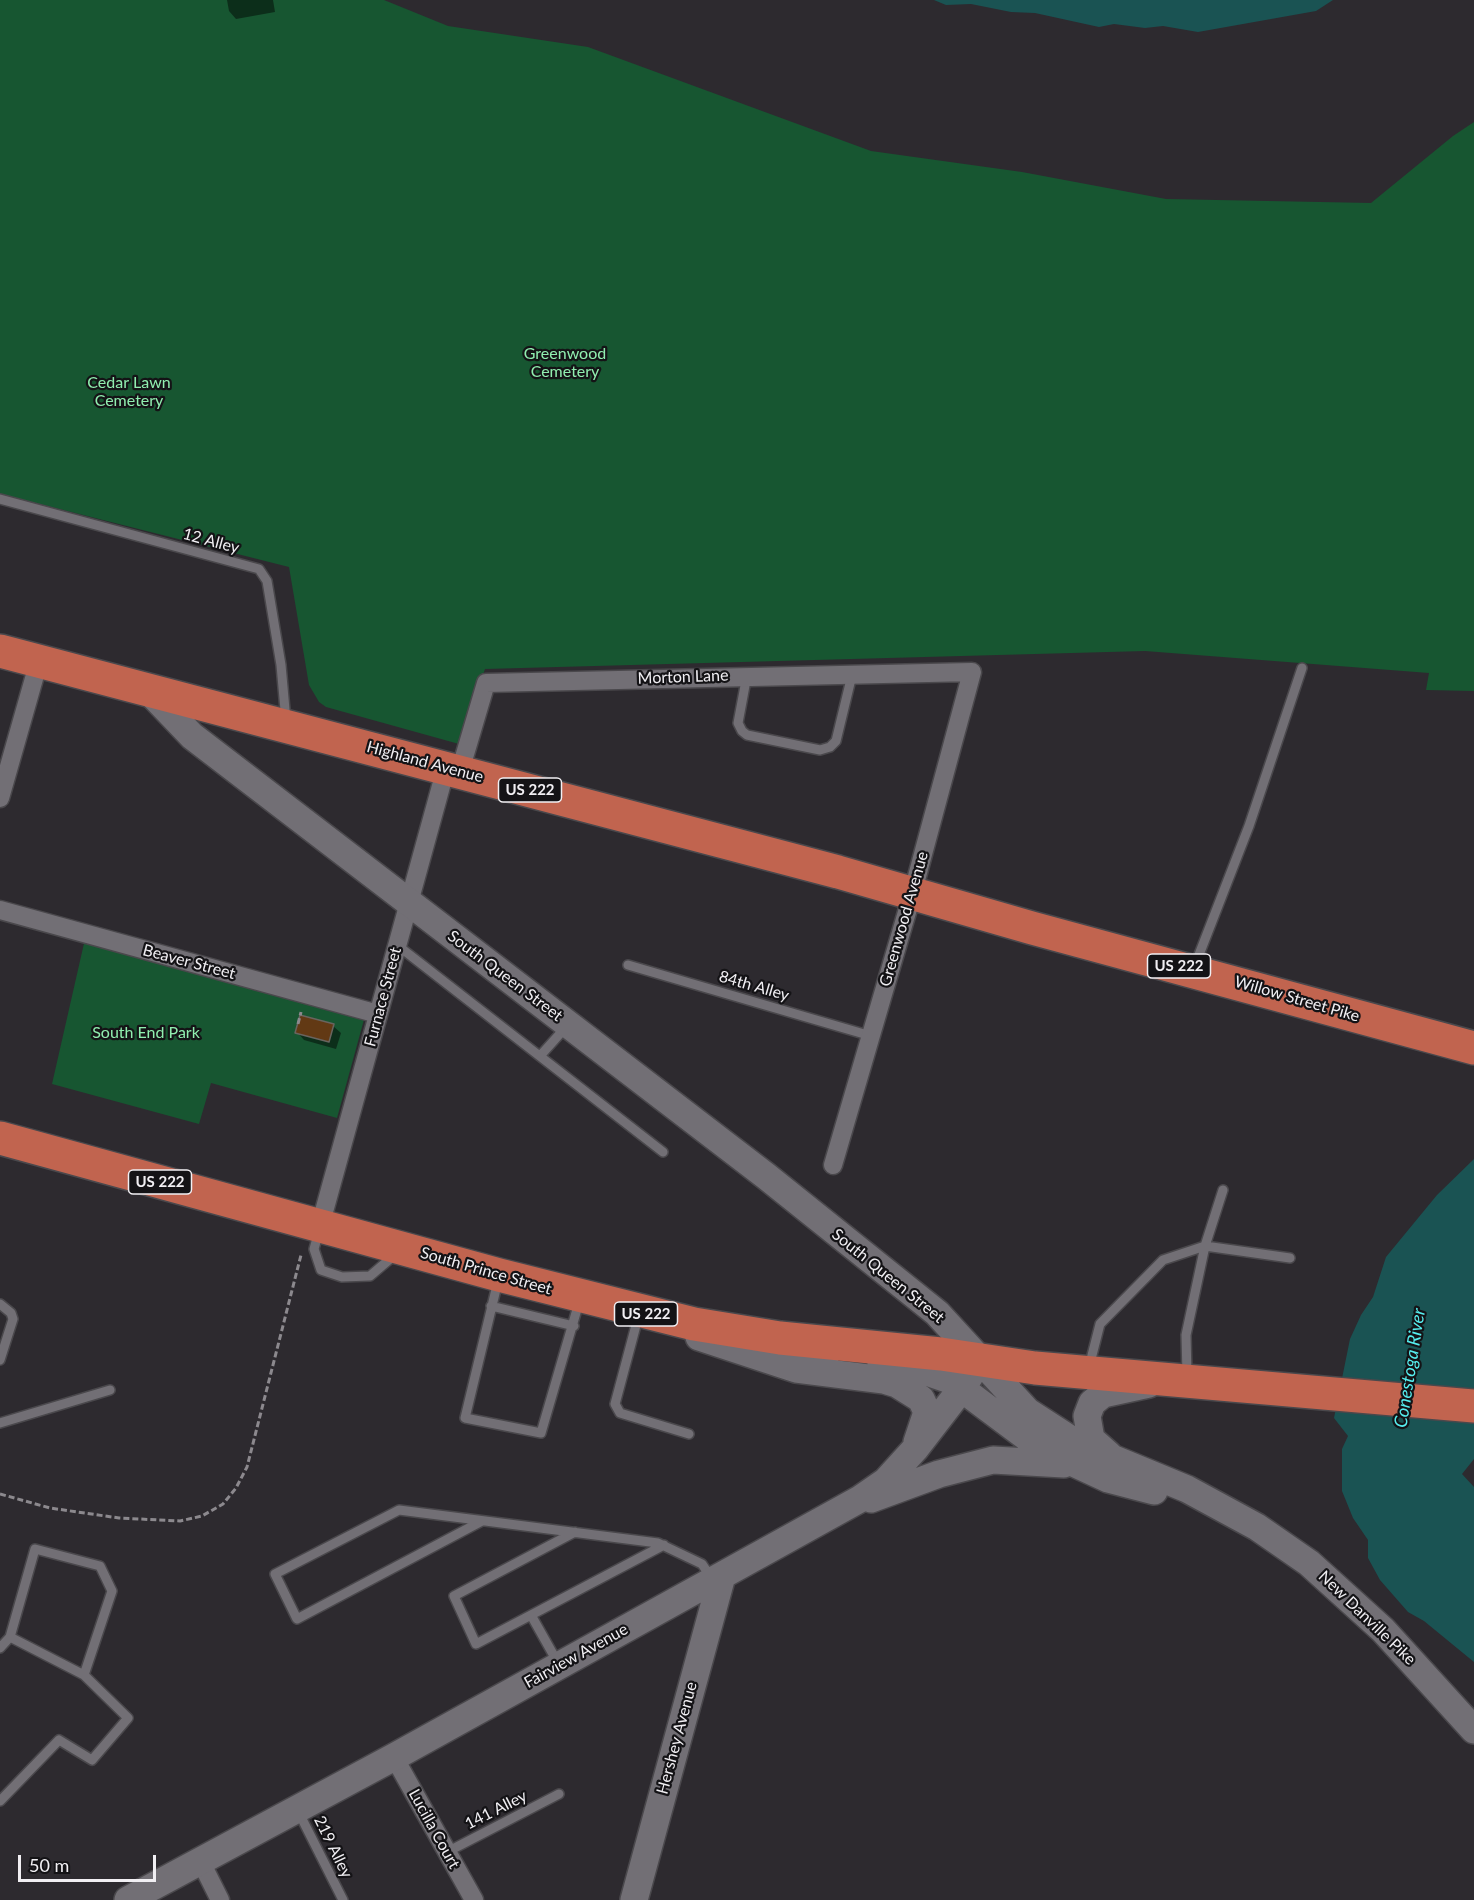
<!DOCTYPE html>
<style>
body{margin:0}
#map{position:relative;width:1474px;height:1900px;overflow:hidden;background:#2d2a2f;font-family:Lato,sans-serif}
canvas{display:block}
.scale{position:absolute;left:18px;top:1855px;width:138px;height:27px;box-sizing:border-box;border:3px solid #f1eff3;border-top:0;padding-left:8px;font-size:18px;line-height:21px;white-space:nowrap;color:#f1eff3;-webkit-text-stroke:4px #141316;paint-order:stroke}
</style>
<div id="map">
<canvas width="1474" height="1900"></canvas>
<div class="scale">50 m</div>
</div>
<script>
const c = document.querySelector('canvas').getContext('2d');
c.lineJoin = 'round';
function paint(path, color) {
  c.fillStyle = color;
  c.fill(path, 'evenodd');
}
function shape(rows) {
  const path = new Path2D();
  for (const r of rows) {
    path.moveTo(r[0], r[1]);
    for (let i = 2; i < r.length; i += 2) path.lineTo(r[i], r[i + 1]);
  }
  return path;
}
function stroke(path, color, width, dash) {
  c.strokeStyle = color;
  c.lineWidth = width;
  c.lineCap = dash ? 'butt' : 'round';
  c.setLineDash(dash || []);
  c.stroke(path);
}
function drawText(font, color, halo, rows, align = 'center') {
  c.font = font + ' Lato,sans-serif';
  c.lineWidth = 4.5;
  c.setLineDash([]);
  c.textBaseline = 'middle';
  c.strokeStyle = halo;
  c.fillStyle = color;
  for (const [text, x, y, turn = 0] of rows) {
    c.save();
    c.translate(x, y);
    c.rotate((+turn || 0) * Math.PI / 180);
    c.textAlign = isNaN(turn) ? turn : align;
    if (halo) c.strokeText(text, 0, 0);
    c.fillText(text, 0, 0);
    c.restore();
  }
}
paint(shape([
 [0,0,384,0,448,26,588,47,871,151,1022,172,1166,199,1371,203,1453,136,1474,122,1474,691,1426,690,1429,673,1145,651,485,669,459,744,326,707,319,702,309,685,289,567,0,494],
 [85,939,365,1016,337,1118,211,1083,199,1124,52,1084]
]), '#175631');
paint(shape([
 [934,0,1333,0,1316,11,1198,32,1163,26,1145,28,1114,24,1099,27,1035,13,1011,12,971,4,946,5],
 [1474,1159,1474,1459,1462,1474,1474,1487,1474,1662,1424,1621,1408,1612,1380,1580,1368,1558,1368,1540,1353,1518,1342,1491,1342,1449,1348,1436,1334,1418,1350,1339,1361,1315,1373,1297,1386,1257,1437,1195]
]), '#1a5353');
paint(shape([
 [227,0,273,0,275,12,236,19,229,11],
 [333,1026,341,1033,336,1049,304,1040,297,1032]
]), '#0007');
const building = shape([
 [300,1015,334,1024,329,1042,295,1033,300,1015]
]);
paint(building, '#623914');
stroke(building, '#69645f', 1.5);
const lane = shape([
 [0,499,259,569,267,581,281,665,286,721],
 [747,675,738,723,742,731,747,735,820,750,830,747,836,741,852,675],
 [397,945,663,1152],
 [628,965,871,1036],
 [1195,965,1249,826,1302,668],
 [540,1056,566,1027],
 [319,1231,314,1249,321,1270,342,1277,370,1276,397,1253],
 [498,1281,465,1418,541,1433,580,1299],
 [0,1304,11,1313,13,1319,0,1360],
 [491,1306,574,1326],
 [639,1314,615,1404,620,1413,689,1434],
 [1089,1367,1100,1324,1163,1260,1205,1246,1290,1258],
 [1187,1375,1186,1335,1205,1246,1223,1190],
 [0,1423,110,1390],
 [482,1521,297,1619,275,1574,399,1510,658,1543,702,1564,712,1579],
 [575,1532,454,1596,476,1644,664,1545],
 [531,1615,558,1663],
 [0,1648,10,1637,35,1549,100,1566,112,1591,84,1675],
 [0,1801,59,1740,92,1760,128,1718,84,1675,10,1637],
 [298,1811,343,1900],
 [447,1852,559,1794]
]);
const street = shape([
 [460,771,486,683,972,672,912,895,833,1165],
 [0,798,39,661],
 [0,910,378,1014],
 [320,1226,446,768],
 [394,1757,474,1900],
 [200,1860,220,1900]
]);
const secondary = shape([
 [147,689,192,736,766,1176,937,1313,1027,1411,1078,1444,1187,1489,1257,1527,1309,1563,1383,1630,1474,1730],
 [699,1337,796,1369,884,1380,897,1384,921,1399,927,1412,917,1442],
 [757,1354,825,1359],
 [881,1364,912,1367,950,1380,1041,1448,1108,1479,1154,1491],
 [1109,1455,1091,1439,1087,1416,1092,1403,1103,1394,1149,1384],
 [871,1499,939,1474,993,1460,1064,1464],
 [128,1900,394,1757,860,1499,886,1481,915,1449,962,1388,980,1360],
 [634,1900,722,1576]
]);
const highway = shape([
 [0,651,838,872,1032,928,1474,1048],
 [0,1138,499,1275,694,1324,780,1338,941,1354,1035,1368,1474,1406]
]);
stroke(lane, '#4a484c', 12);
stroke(street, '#4a484c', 21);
stroke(secondary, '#4a484c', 30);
stroke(highway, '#4a484c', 36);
stroke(shape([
 [298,1024,301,1012],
 [0,1494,50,1508,119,1518,180,1521,202,1516,223,1504,236,1488,247,1467,301,1255]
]), '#8c898e', 3, [6, 3]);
stroke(lane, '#726f75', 9);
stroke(street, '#726f75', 18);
stroke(secondary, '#726f75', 27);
stroke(highway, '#c1644f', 33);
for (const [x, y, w] of [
 [530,790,63],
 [1179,966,63],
 [160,1182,63],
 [646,1314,63]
]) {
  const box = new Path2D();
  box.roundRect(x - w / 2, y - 12, w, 24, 4.5);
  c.fillStyle = '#141316';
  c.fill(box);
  stroke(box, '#f1eff3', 1.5);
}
drawText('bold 15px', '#f1eff3', null, [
 ["US 222",530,790],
 ["US 222",1179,966],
 ["US 222",160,1182],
 ["US 222",646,1314]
]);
drawText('16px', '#90eeaf', '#141316', [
 ["Greenwood",565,354],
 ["Cemetery",565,372],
 ["Cedar Lawn",129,383],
 ["Cemetery",129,401],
 ["South End Park",146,1033]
]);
drawText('16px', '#f1eff3', '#141316', [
 ["12 Alley",211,541,15],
 ["Morton Lane",683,677,-2],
 ["Highland Avenue",425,762,15],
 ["Greenwood Avenue",904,919,-74],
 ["Beaver Street",189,962,15],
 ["South Queen Street",505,976,37],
 ["84th Alley",754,986,16],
 ["Furnace Street",383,997,-75],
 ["Willow Street Pike",1297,999,16],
 ["South Prince Street",486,1271,16],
 ["South Queen Street",888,1276,39],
 ["New Danville Pike",1367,1618,44],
 ["Fairview Avenue",576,1656,-29],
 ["Hershey Avenue",677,1738,-75],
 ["141 Alley",496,1810,-27],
 ["Lucilla Court",434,1829,61],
 ["219 Alley",333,1847,64]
]);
drawText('italic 18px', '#56eeef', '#141316', [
 ["Conestoga River",1410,1368,-81]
]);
</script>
